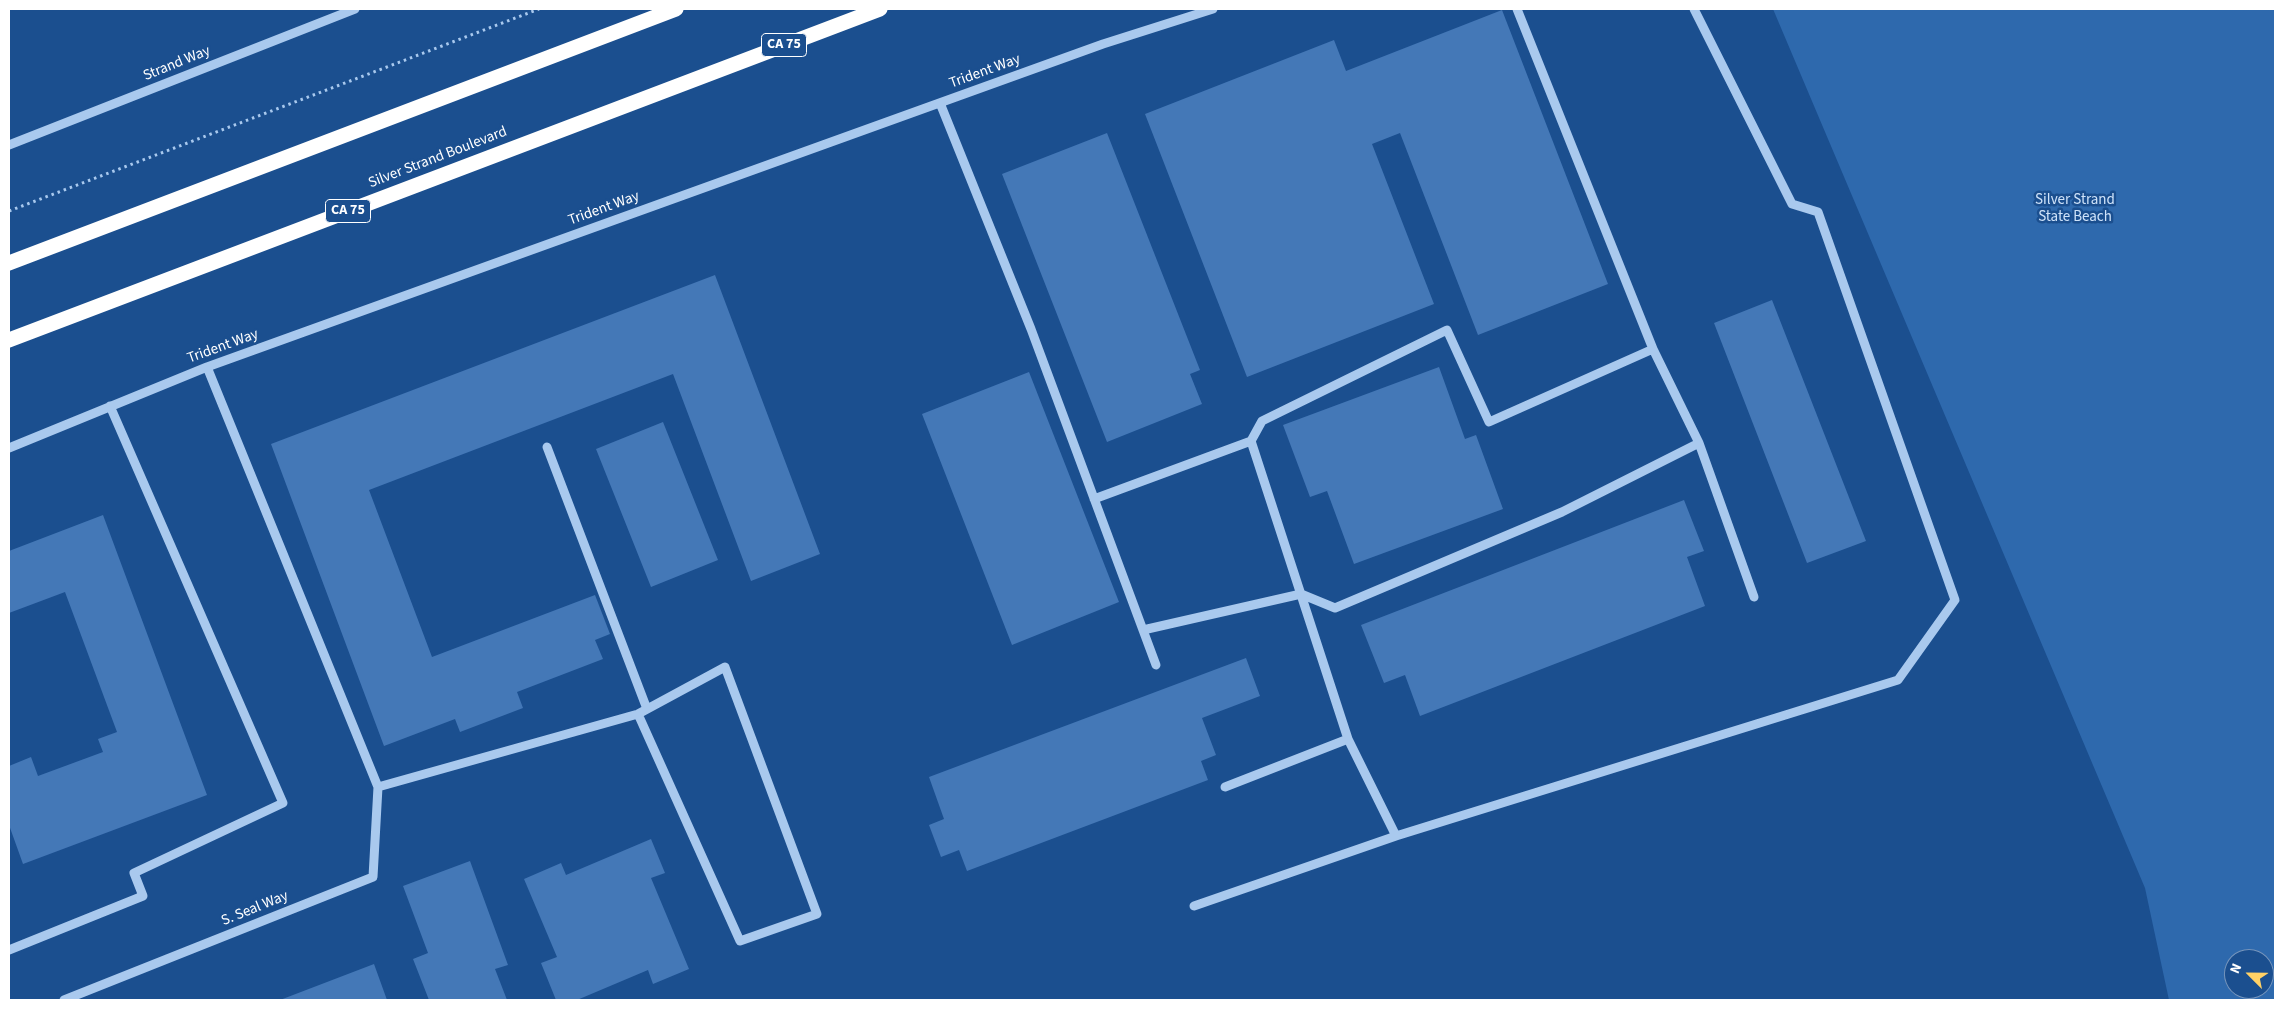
<!DOCTYPE html>
<style>
body{margin:0}
#map{position:relative;width:2284px;height:1009px;overflow:hidden;background:#1b4f8f;font-family:"Source Sans 3",sans-serif}
canvas{display:block}
.frame{position:absolute;inset:0;border:10px solid #fff;pointer-events:none}
.north{position:absolute;left:2224px;top:949px;width:50px;height:50px;box-sizing:border-box;background:#1b4f8f;border:1px solid #7695bc;border-radius:50%;rotate:293deg;font-size:14px;font-weight:700;line-height:20px;text-align:center;color:#fff}
.north::after{content:'';display:block;margin:auto;width:18px;height:22px;background:#ffd166;clip-path:polygon(50% 0,100% 100%,50% 72%,0 100%)}
</style>
<div id="map">
<canvas width="2284" height="1009"></canvas>
<div class="frame"></div>
<div class="north">N</div>
</div>
<script>
const c = document.querySelector('canvas').getContext('2d');
c.lineJoin = 'round';
function paint(path, color) {
  c.fillStyle = color;
  c.fill(path, 'evenodd');
}
function shape(rows) {
  const path = new Path2D();
  for (const r of rows) {
    path.moveTo(r[0], r[1]);
    for (let i = 2; i < r.length; i += 2) path.lineTo(r[i], r[i + 1]);
  }
  return path;
}
function stroke(path, color, width, dash) {
  c.strokeStyle = color;
  c.lineWidth = width;
  c.lineCap = dash ? 'butt' : 'round';
  c.setLineDash(dash || []);
  c.stroke(path);
}
function drawText(font, color, halo, rows, align = 'center') {
  c.font = font + ' "Source Sans 3",sans-serif';
  c.lineWidth = 5;
  c.setLineDash([]);
  c.textBaseline = 'middle';
  c.strokeStyle = halo;
  c.fillStyle = color;
  for (const [text, x, y, turn = 0] of rows) {
    c.save();
    c.translate(x, y);
    c.rotate((+turn || 0) * Math.PI / 180);
    c.textAlign = isNaN(turn) ? turn : align;
    if (halo) c.strokeText(text, 0, 0);
    c.fillText(text, 0, 0);
    c.restore();
  }
}
paint(shape([
 [1773,9,2275,9,2275,1000,2169,1000,2145,888],
 [2234,959,2264,959,2264,989,2234,989]
]), '#2e69ad');
paint(shape([
 [1502,10,1608,284,1478,335,1400,133,1372,144,1434,304,1247,377,1145,114,1334,40,1346,71],
 [1107,133,1200,370,1190,374,1202,404,1107,442,1002,174],
 [715,275,820,554,751,581,673,374,369,490,432,657,595,595,610,634,595,640,603,659,517,692,523,708,460,732,455,719,384,746,271,444],
 [1772,300,1866,541,1807,563,1714,323],
 [1439,367,1465,439,1476,435,1503,509,1354,564,1327,491,1310,497,1283,425],
 [1029,372,1119,602,1012,645,922,414],
 [663,422,718,560,651,587,596,449],
 [1684,500,1704,551,1687,557,1705,606,1420,716,1405,675,1384,683,1361,625],
 [103,515,207,795,23,864,9,825,9,766,31,757,38,776,103,752,98,739,117,732,65,592,9,613,9,551],
 [1246,658,1260,696,1202,718,1216,755,1201,761,1208,780,967,871,959,850,941,857,929,825,944,819,929,777],
 [651,839,665,873,651,878,689,969,653,984,648,970,577,1000,556,1000,541,963,557,957,524,879,561,863,566,875],
 [470,861,508,965,495,969,507,1000,429,1000,413,959,428,953,403,886],
 [374,964,387,1000,280,1000]
]), '#4478b7');
stroke(shape([
 [9,211,539,9]
]), '#a9c9ee', 3, [2.5, 4]);
stroke(shape([
 [1517,9,1653,349],
 [940,103,1031,329,1156,665],
 [9,145,355,9],
 [207,367,378,787,638,714,725,667,817,914,740,941,638,714],
 [1699,443,1754,597],
 [547,447,647,709],
 [9,448,207,367,1103,44,1213,9],
 [1094,499,1251,441,1348,739,1225,787],
 [1143,630,1301,594,1335,608,1562,512,1699,443,1653,349,1489,422,1447,330,1262,421,1251,441],
 [1348,739,1396,836],
 [1194,906,1396,836,1898,680,1955,600,1818,212,1792,204,1694,9],
 [9,950,143,896,134,873,283,803,110,406],
 [64,1000,373,877,378,787]
]), '#a9c9ee', 9);
stroke(shape([
 [9,263,676,9],
 [9,340,880,9]
]), '#fff', 15);
for (const [x, y, w] of [
 [784,45,45],
 [348,211,45]
]) {
  const box = new Path2D();
  box.roundRect(x - w / 2, y - 11.5, w, 23, 4);
  c.fillStyle = '#1b4f8f';
  c.fill(box);
  stroke(box, '#fff', 1);
}
drawText('bold 14px', '#fff', null, [
 ["CA 75",784,45],
 ["CA 75",348,211]
]);
drawText('15px', '#fff', '#1b4f8f', [
 ["Strand Way",177,64,-22],
 ["Trident Way",985,72,-20],
 ["Silver Strand Boulevard",438,158,-21],
 ["Trident Way",604,209,-20],
 ["Trident Way",223,347,-20],
 ["S. Seal Way",255,909,-22]
]);
drawText('15px', '#cfe3fa', '#1b4f8f', [
 ["Silver Strand",2075,201],
 ["State Beach",2075,218]
]);
</script>
